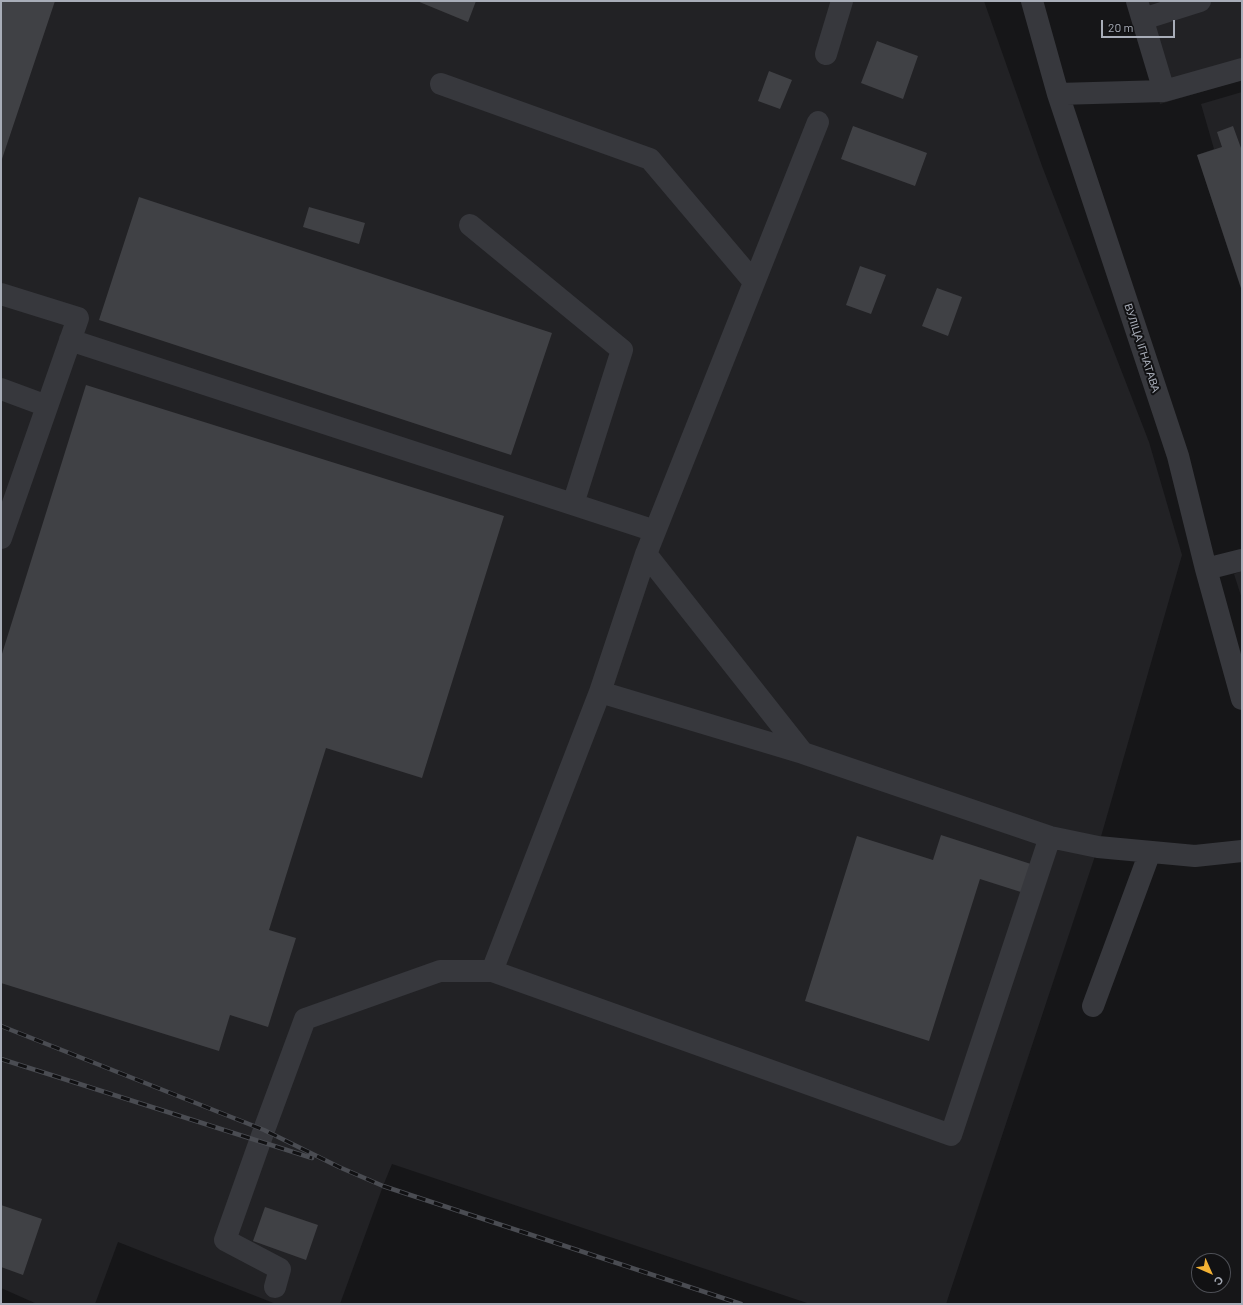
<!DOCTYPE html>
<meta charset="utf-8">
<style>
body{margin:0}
#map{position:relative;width:1243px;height:1305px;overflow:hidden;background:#161618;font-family:Barlow,sans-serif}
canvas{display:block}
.frame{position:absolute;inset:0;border:2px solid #a8adb8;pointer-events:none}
.north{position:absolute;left:1191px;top:1253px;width:40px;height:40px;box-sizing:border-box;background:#111113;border:1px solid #4d4f55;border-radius:50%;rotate:135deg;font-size:11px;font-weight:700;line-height:16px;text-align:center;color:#a8adb8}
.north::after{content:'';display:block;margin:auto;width:14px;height:18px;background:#f2b134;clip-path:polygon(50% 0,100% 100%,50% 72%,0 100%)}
.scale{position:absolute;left:1101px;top:20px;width:74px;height:18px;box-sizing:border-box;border:2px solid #a8adb8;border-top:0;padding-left:5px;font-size:12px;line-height:14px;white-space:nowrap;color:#a8adb8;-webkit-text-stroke:3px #111113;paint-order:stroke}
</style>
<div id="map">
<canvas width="1243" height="1305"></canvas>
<div class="frame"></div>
<div class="north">С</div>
<div class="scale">20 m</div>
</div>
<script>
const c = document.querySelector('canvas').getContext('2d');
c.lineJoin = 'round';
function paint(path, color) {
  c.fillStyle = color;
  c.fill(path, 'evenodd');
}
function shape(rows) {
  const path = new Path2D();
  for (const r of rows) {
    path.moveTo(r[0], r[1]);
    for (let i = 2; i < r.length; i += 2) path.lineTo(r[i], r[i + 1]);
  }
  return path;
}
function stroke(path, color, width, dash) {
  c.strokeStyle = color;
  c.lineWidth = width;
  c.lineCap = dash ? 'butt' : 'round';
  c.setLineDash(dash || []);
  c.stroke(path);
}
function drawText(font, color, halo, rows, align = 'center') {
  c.font = font + ' Barlow,sans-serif';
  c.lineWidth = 4;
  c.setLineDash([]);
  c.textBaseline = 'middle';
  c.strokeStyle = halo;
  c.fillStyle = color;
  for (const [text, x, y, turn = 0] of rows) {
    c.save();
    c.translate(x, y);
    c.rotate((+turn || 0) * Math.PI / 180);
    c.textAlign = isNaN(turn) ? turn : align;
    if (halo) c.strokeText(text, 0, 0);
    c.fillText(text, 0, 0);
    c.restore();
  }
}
paint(shape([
 [1,1,984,1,1042,166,1149,442,1182,555,1098,847,946,1304,810,1304,392,1164,383,1186,340,1304,276,1304,118,1242,95,1304,37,1304,1,1288],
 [1130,1,1242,1,1242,80,1160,104],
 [1242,92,1242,292,1197,155,1214,149,1201,104],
 [1242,571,1242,599,1234,574]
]), '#222225');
paint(shape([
 [1,1,55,1,1,162],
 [417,1,476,1,468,22],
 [877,41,918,56,903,99,861,83],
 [769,71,792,80,780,109,758,101],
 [853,126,927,153,915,186,841,159],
 [1233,126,1241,148,1242,147,1242,291,1197,155,1222,147,1217,132],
 [139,197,552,333,511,455,99,320],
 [309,207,365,223,359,244,303,227],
 [860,266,886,275,871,314,846,305],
 [937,288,962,297,948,336,922,326],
 [86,385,504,516,422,778,326,748,269,930,296,938,268,1027,230,1015,219,1051,1,983,1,657],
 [941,835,1034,865,1024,893,980,879,929,1041,805,1001,857,836,933,860],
 [1,1205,42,1219,23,1275,1,1267],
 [265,1207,318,1225,306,1260,253,1241]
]), '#404145');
stroke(shape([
 [1032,1,1058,94,1178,456,1206,569,1242,699],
 [1137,1,1164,91],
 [1143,19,1200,1],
 [826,54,842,1],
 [441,84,650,159,754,282],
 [1058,94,1164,91,1242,69],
 [470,225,622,350,573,504],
 [1,294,78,318,1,538],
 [70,340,655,531],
 [1,389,47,406],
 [646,554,803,753],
 [1206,569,1242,560],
 [600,692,803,753,1050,837,1098,847,1195,856,1242,851],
 [492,971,600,692,646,554,818,122],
 [1093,1006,1150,852],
 [275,1287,280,1269,225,1240,264,1130,305,1019,440,971,492,971,951,1135,1050,837]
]), '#37383d', 22);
const rail = shape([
 [1,1026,264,1130,339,1167,383,1186,741,1304],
 [1,1059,312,1158]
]);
stroke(rail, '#4a4c52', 4.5);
stroke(rail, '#111113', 3, [9]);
drawText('11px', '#a8adb8', '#111113', [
 ["ВУЛІЦА ІГНАТАВА",1142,348,72]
]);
</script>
